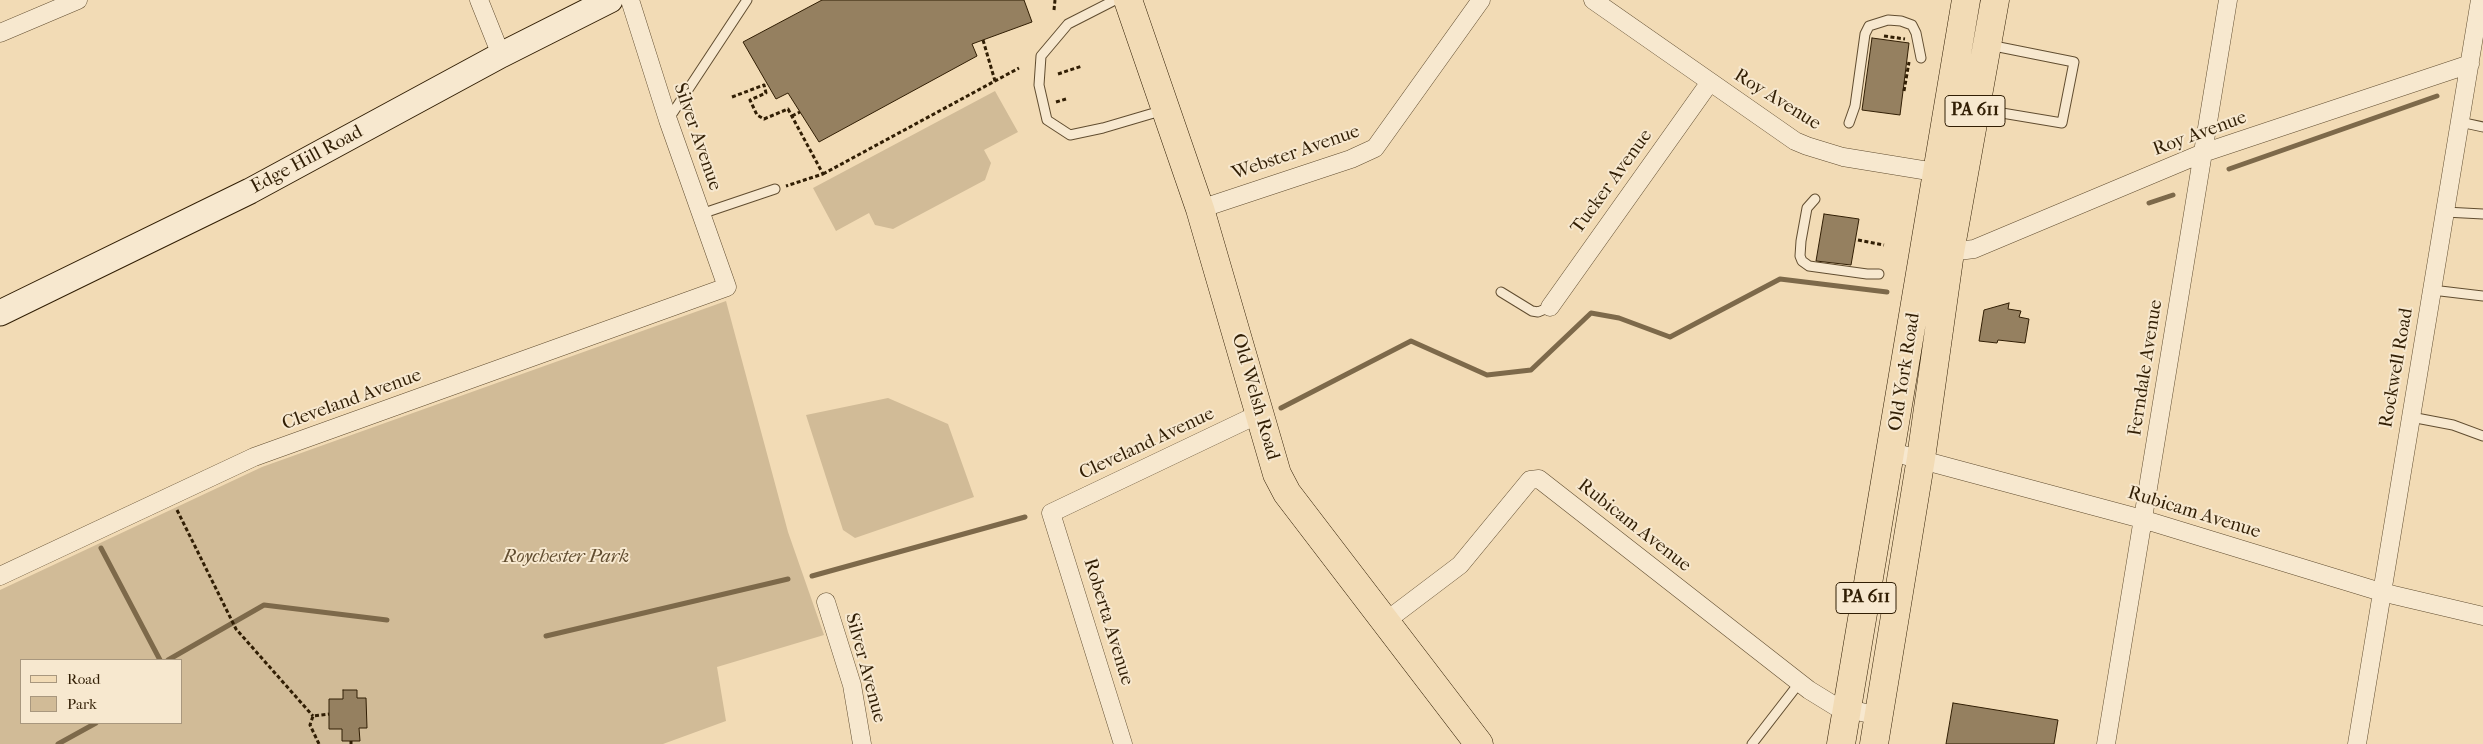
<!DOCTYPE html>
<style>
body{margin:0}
#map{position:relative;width:2483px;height:744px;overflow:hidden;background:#f2dbb5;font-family:"IM FELL French Canon",serif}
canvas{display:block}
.legend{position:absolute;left:20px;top:659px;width:162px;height:65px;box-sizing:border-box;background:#f7e8cf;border:1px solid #a8977e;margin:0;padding:6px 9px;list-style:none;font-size:15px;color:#311e04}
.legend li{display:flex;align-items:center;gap:10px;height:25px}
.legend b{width:25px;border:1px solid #a8977e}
</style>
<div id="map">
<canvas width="2483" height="744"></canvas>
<ul class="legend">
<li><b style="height:6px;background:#f2dbb5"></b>Road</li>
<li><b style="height:14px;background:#d1bb97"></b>Park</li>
</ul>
</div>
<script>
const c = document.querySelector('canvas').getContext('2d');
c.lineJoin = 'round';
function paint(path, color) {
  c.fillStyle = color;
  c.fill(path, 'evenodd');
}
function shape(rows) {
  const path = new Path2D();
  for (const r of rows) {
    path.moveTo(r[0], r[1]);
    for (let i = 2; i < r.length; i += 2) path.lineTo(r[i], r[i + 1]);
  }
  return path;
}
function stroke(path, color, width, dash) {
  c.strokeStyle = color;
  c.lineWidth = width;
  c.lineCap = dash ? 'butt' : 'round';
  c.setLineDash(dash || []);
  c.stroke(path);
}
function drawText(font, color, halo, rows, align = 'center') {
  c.font = font + ' "IM FELL French Canon",serif';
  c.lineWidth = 4;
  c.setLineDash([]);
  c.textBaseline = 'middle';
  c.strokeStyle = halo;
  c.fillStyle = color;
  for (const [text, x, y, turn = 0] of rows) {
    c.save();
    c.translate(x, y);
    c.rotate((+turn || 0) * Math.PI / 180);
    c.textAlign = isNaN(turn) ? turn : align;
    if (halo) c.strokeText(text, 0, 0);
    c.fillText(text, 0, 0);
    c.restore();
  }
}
paint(shape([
 [995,91,1018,132,984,150,991,163,985,180,893,229,875,225,869,213,836,231,813,188],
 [726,301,788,532,824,635,717,667,726,721,663,744,0,744,0,590,262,467],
 [21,660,181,660,181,723,21,723],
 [888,398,948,424,974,497,855,538,843,530,806,415]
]), '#d1bb97');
stroke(shape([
 [2229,169,2437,96],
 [2149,203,2173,195],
 [1281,408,1411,341,1487,375,1531,370,1591,313,1619,318,1670,337,1780,279,1887,292],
 [101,548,160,660],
 [812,576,1025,517],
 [546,636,788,579],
 [168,660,264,605,387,620],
 [58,744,96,723]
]), '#7d694a', 5);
const building = shape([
 [822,0,1024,0,1032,22,972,44,977,56,819,142,788,93,776,99,743,42,822,0],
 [1872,38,1909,43,1900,115,1862,110,1872,38],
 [1824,214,1859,219,1851,265,1816,261,1824,214],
 [2009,303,2008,309,2021,311,2019,317,2029,319,2025,343,1998,340,1997,343,1979,341,1984,310,2009,303],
 [343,690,357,690,357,698,366,698,367,728,359,728,360,741,342,741,342,729,329,729,329,699,343,699,343,690],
 [1953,703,2058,720,2054,744,1946,744,1953,703]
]);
paint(building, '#958060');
stroke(building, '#311e04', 1);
const lane = shape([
 [1115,0,1068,24,1041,56,1039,85,1047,120,1070,135,1103,128,1164,110],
 [1978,109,2062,123,2074,62,1989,45],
 [668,120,747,0],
 [2460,122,2483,127],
 [1849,123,1855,106,1865,34,1869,26,1888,20,1901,21,1912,25,1916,33,1921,58],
 [1815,199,1807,208,1801,241,1800,256,1802,261,1809,266,1867,274,1879,274],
 [2445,212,2483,214],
 [701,214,775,189],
 [2432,290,2483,296],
 [1501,292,1532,311,1538,312,1550,307],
 [2411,417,2453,425,2483,436],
 [1752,744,1800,682]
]);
const street = shape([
 [479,0,501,55],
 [1593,0,1795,141,1807,146,1843,157,1947,174],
 [0,33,78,0],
 [1200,209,1351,159,1375,148,1481,0],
 [1950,252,1974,249,2203,153,2470,64],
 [1550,307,1710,82],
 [1892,452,2142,519,2381,592,2483,616],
 [0,576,254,457,727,287,668,120,630,0],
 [826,602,852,685,862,744],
 [1386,621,1460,565,1530,480,1539,479,1809,690,1835,706,1879,716],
 [1123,744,1051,513,1261,413],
 [2106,744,2228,0],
 [2357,744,2480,0]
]);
const secondary = shape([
 [0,313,250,191,501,55,610,0]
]);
const primary = shape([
 [1128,0,1200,209,1277,474,1287,493,1479,744]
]);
const highway = shape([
 [1841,744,1966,0],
 [1874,744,1921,458,1950,252,1995,0]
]);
stroke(lane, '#614d30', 11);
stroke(street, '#614d30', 19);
stroke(secondary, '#311e04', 27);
stroke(primary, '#311e04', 29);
stroke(highway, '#311e04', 29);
stroke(shape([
 [1054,10,1055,0],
 [1884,36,1905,39],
 [983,40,995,81],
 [1058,74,1082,66],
 [1904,91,1909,62],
 [732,97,764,85,766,93,750,100,757,115,764,119,788,109,823,174,786,186],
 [1056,102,1066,99],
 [792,116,800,112],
 [823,174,1019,68],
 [1858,240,1884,245],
 [177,510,236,629,313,716],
 [351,741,351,744],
 [319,744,310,725,313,716,329,714]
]), '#311e04', 3, [4, 2.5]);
stroke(lane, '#f7e8cf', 9);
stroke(street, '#f7e8cf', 18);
stroke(secondary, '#f7e8cf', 25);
stroke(primary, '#f2dbb5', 28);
stroke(highway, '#f2dbb5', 28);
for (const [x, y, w] of [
 [1975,111,60],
 [1866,598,60]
]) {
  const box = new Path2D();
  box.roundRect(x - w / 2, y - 15.5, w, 31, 4);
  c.fillStyle = '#f7e8cf';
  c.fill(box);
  stroke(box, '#311e04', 1);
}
drawText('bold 18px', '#311e04', null, [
 ["PA 611",1975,111],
 ["PA 611",1866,598]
]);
drawText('19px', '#311e04', '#f7e8cf', [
 ["Roy Avenue",1777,100,32],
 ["Roy Avenue",2200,134,-20],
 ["Silver Avenue",697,137,71],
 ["Webster Avenue",1296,153,-19],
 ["Edge Hill Road",307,160,-28],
 ["Tucker Avenue",1612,182,-54],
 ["Ferndale Avenue",2146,368,-81],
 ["Rockwell Road",2397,368,-80],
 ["Old York Road",1905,372,-81],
 ["Old Welsh Road",1255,397,74],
 ["Cleveland Avenue",352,400,-20],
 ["Cleveland Avenue",1147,444,-25],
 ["Rubicam Avenue",2194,513,17],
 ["Rubicam Avenue",1634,526,38],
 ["Roberta Avenue",1108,622,73],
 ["Silver Avenue",865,668,75]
]);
drawText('italic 19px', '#614d30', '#f7e8cf', [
 ["Roychester Park",566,557]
]);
</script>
